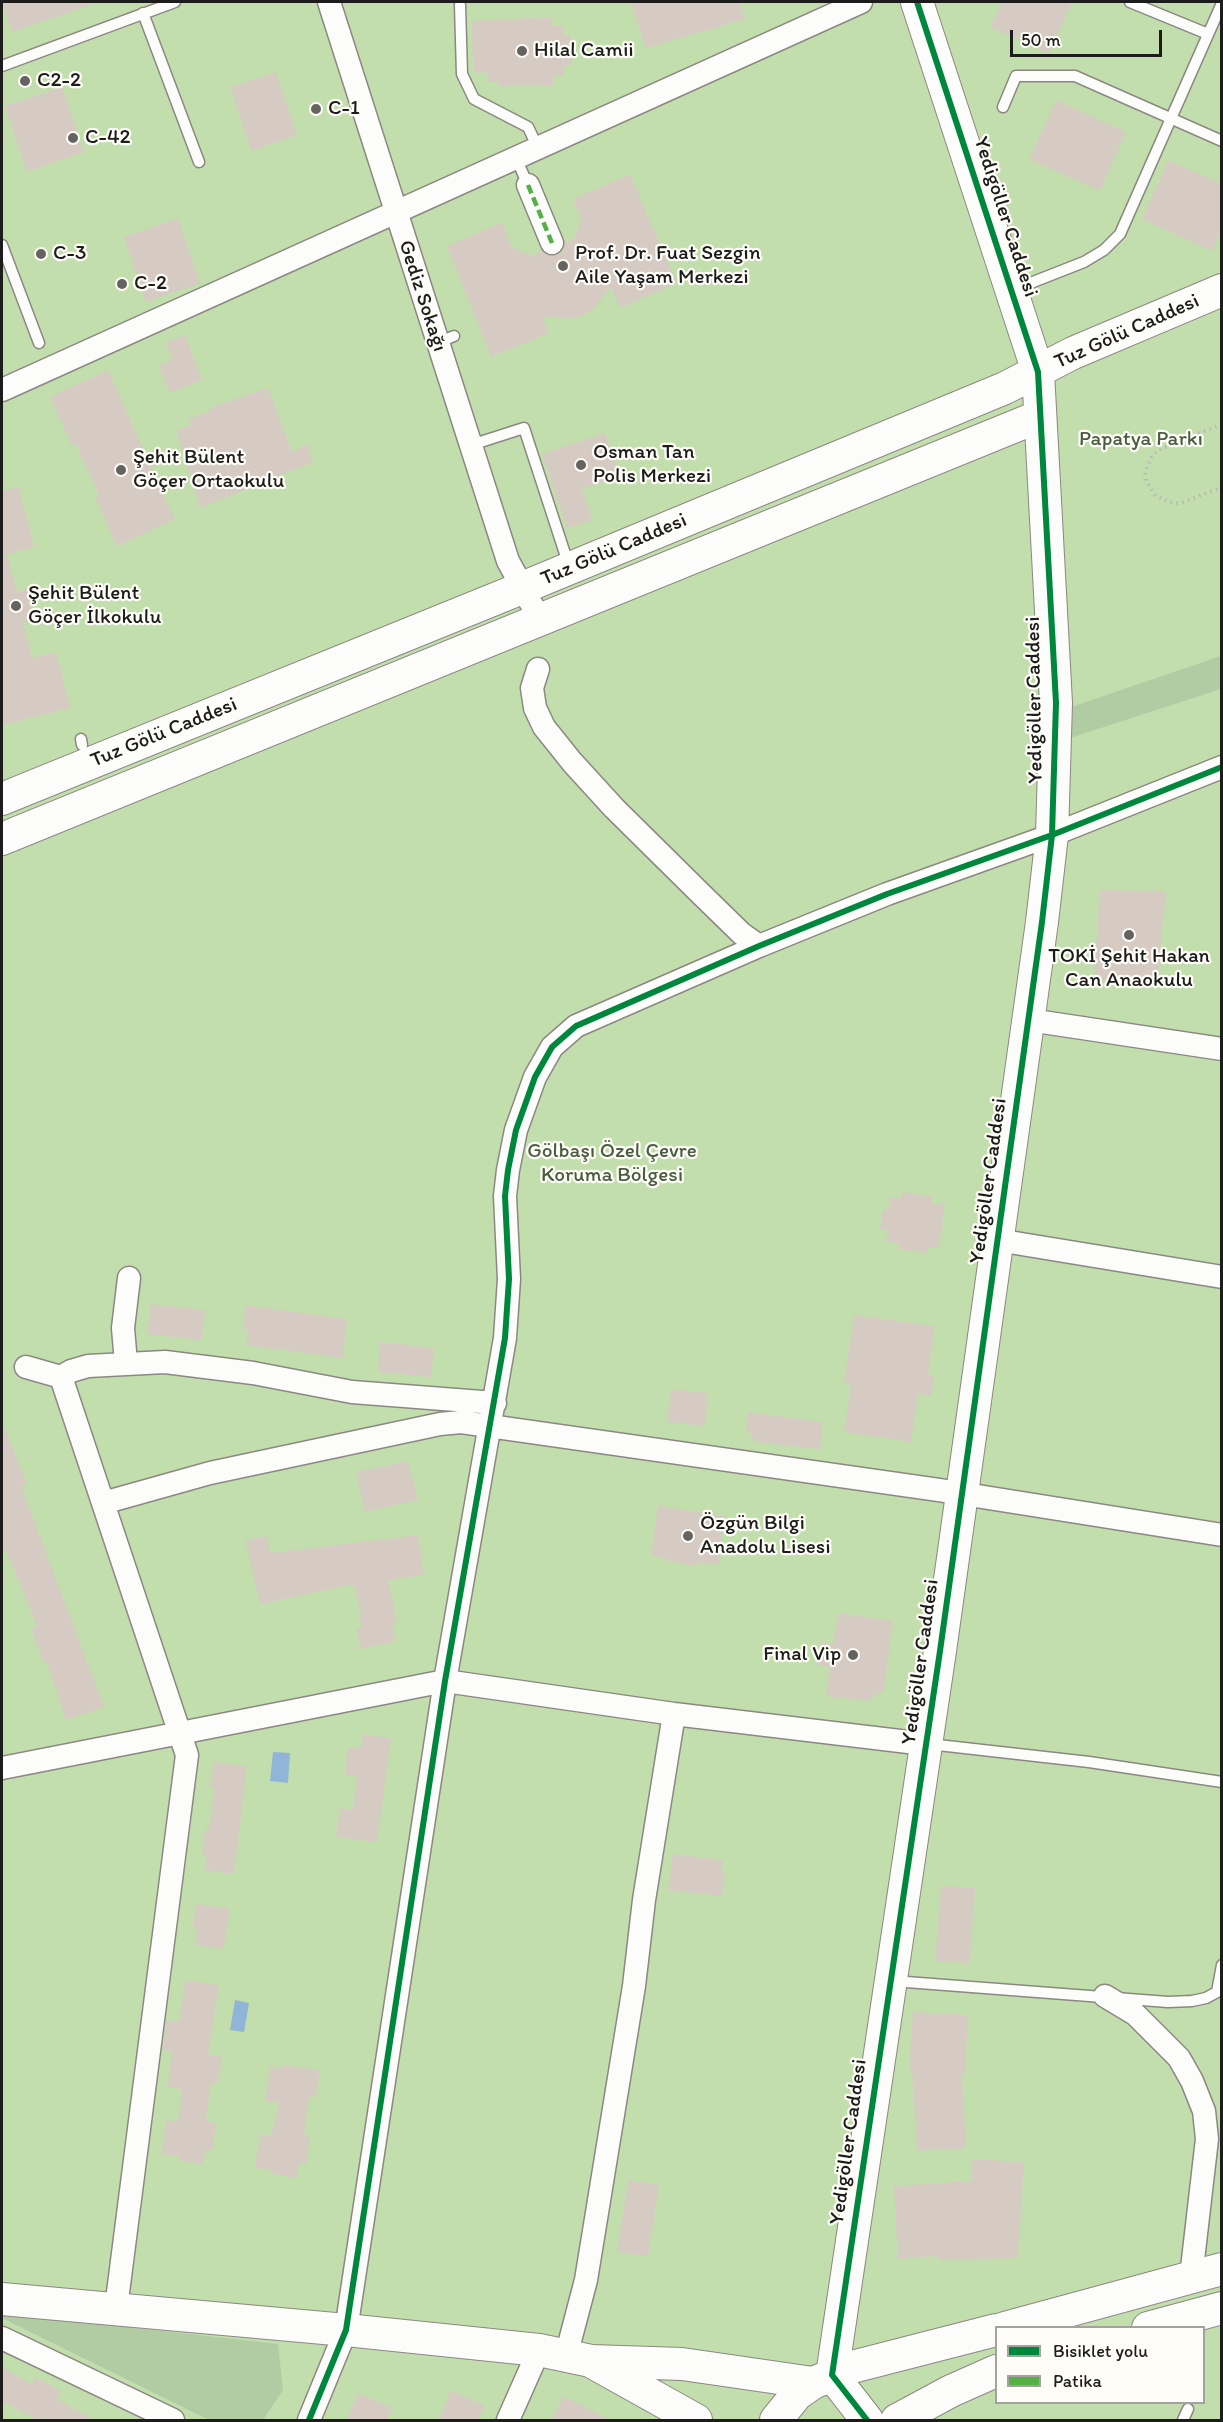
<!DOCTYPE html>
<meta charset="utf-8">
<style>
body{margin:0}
#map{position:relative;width:1223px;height:2422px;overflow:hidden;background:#ece8dd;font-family:Itim,sans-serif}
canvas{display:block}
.frame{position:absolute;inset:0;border:3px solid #1c1c1c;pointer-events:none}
.legend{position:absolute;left:995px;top:2326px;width:210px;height:78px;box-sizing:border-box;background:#fdfcf7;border:2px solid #a3a29f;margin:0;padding:8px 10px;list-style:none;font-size:18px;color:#1c1c1c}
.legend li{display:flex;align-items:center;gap:12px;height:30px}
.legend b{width:30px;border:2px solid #a3a29f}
.scale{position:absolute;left:1010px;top:30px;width:152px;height:27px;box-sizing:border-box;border:3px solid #1c1c1c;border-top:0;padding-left:8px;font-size:18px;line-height:21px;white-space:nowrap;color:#1c1c1c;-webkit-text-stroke:4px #fdfcf7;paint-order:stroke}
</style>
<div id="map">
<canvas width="1223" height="2422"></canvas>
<div class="frame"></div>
<ul class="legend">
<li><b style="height:8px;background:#00873e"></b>Bisiklet yolu</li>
<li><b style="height:8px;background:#55b145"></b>Patika</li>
</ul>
<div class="scale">50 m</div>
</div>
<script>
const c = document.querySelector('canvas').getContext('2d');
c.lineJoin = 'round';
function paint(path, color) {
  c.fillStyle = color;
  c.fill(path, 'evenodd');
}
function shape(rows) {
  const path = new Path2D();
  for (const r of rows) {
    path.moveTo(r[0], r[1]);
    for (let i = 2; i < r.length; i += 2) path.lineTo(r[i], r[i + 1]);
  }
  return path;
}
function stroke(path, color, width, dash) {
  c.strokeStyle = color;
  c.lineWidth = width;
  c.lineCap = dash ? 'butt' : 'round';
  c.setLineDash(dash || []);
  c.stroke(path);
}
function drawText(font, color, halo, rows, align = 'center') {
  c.font = font + ' Itim,sans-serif';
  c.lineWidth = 4.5;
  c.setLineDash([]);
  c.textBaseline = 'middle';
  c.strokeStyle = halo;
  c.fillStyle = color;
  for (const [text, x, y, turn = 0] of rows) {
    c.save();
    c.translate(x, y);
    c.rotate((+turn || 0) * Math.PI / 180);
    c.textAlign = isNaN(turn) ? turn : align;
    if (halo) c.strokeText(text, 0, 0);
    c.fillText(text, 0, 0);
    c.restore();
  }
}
paint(shape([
 [2,2,1221,2,1221,2420,2,2420],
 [996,2328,1204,2328,1204,2402,996,2402]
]), '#c3dead');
paint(shape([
 [1221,656,1221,689,1070,738,1068,708],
 [2,2313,278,2344,283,2390,263,2420,209,2420,2,2318]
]), '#b1cca2');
paint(shape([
 [273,1752,290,1753,288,1783,270,1781],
 [235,2000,249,2003,244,2032,230,2030]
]), '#90b5d8');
paint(shape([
 [2,2,92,2,93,4,12,32],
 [630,2,740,2,745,19,646,48],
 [1002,2,1072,2,1049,54,990,27],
 [552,17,552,26,563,26,564,36,571,36,571,66,564,66,564,75,553,76,553,85,498,86,498,82,488,82,488,72,473,73,472,21],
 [276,72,297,135,251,151,230,87],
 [62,87,84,152,27,172,5,106],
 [1056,100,1126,132,1100,191,1029,159],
 [1168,160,1221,184,1221,231,1212,251,1142,219],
 [630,174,677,283,620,308,611,287,593,309,582,316,570,319,542,316,549,333,491,357,447,246,502,222,512,247,534,257,541,250,550,256,557,256,563,251,565,241,574,240,581,219,573,199],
 [178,218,200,283,146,302,124,237],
 [185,335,202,380,169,393,159,365,173,359,166,342],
 [108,370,175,519,117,546,95,497,99,495,76,444,72,446,50,397],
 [268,388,292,452,307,444,313,462,200,508,176,430,190,425,188,419,210,411,209,408],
 [605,433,620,476,582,489,592,520,567,528,542,454],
 [19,487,34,547,5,555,7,555,17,592,27,589,35,620,23,623,32,658,56,652,70,708,2,725,2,491],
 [1100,890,1166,891,1157,986,1094,979],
 [903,1192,933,1196,932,1203,945,1204,939,1248,928,1247,927,1253,898,1249,899,1243,886,1242,888,1230,880,1229,883,1209,888,1210,890,1197,902,1198],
 [151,1304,205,1310,202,1340,147,1334],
 [245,1305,347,1319,343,1358,246,1345,248,1329,243,1329],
 [854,1315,935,1326,928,1374,935,1375,931,1396,918,1394,911,1442,844,1432,851,1385,844,1384],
 [380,1342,434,1348,431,1377,378,1372],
 [671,1389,708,1393,705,1426,667,1422],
 [748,1412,823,1422,820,1449,756,1442,746,1428],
 [2,1421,27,1484,21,1486,104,1707,66,1720,47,1662,44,1664,31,1628,37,1626,6,1550,2,1552],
 [408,1461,418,1500,365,1512,356,1472],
 [658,1506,725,1516,718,1565,697,1562,697,1566,667,1561,668,1558,651,1556],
 [418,1535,424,1575,388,1580,397,1622,392,1623,396,1641,360,1649,356,1629,361,1628,359,1618,362,1618,354,1584,260,1604,245,1540,267,1536,270,1553],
 [838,1613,893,1621,884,1690,867,1701,826,1696,830,1667,817,1665,820,1642,833,1644],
 [363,1734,391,1738,377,1842,336,1837,340,1808,353,1810,357,1777,345,1775,348,1747,361,1748],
 [213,1762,247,1766,234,1874,204,1870,207,1855,202,1855,205,1829,209,1829,214,1788,210,1787],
 [673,1854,723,1860,721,1872,725,1873,722,1896,668,1890],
 [941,1886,975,1888,970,1963,935,1961],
 [196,1904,230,1908,224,1949,195,1945,197,1930,193,1929],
 [185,1980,219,1985,208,2054,222,2057,218,2083,211,2082,206,2121,216,2123,213,2150,206,2149,203,2164,178,2160,179,2156,161,2154,166,2120,178,2122,182,2089,167,2087,172,2051,163,2050,167,2020,179,2022],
 [913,2012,968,2015,965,2074,962,2074,966,2148,917,2151,912,2071,909,2071],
 [282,2065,320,2070,316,2097,309,2096,304,2136,310,2137,306,2164,299,2163,297,2178,272,2174,272,2170,255,2168,260,2134,271,2136,279,2103,265,2101,270,2067,282,2069],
 [972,2159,1024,2162,1018,2258,938,2260,938,2256,898,2259,894,2186,972,2181],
 [628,2180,659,2185,648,2256,617,2252],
 [2,2367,32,2384,36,2377,61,2391,57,2399,96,2421,38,2421,2,2401],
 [451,2391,485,2406,478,2421,438,2421],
 [358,2393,392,2408,387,2421,346,2421],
 [563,2396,612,2421,551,2421]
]), '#d6cbc2');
const lane = shape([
 [1130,2,1208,34],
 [460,5,462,74,474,99,528,127,538,148],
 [143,13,199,162],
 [2,66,175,2],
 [1003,107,1016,76,1075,76,1222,141],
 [516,158,528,185],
 [2,245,39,343],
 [1015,293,1033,282,1084,262,1104,250,1120,234,1222,3],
 [437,343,454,336],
 [471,445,524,428,569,566],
 [81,739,82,745],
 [929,1744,1089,1762,1222,1782],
 [893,1981,1168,2002,1192,2001,1206,1998,1217,1992,1222,1965],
 [1183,2420,1188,2409]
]);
const street = shape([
 [329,2,508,561,539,618],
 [528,185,552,243],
 [2,390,861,2],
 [538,669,532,688,535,708,544,727,572,762,614,808,700,893,742,934,759,946],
 [1029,1020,1222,1049],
 [997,1240,1222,1277],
 [126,1363,123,1328,129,1278],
 [26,1367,61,1377,187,1755,116,2308],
 [61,1377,71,1371,88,1366,165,1362,253,1373,352,1392,495,1403],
 [103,1503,210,1473,440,1424,461,1422,939,1490,1222,1535],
 [2,1768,445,1681,674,1714,925,1744],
 [1105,1996,1135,2014,1179,2058,1192,2081,1204,2111,1207,2139,1191,2277],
 [2,2338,173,2420],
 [566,2356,586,2280,634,1986,644,1900,674,1714],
 [309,2420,346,2330,445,1681,505,1338,509,1279,505,1196,508,1170,516,1130,535,1077,552,1047,576,1026,759,946,887,894,1052,835,1222,767],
 [508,2420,539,2350]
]);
const secondary = shape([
 [2,799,522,588,1005,388,1073,353,1222,290],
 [2,839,1040,416],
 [2,2299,346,2330,539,2350,591,2361,682,2364,813,2383],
 [1005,2328,1222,2269],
 [1148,2328,1222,2308],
 [592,2362,696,2420],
 [776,2420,797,2394,813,2383,852,2367,996,2330],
 [867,2420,832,2375,940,1651,1042,922,1052,835,1056,703,1038,372,917,2],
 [897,2420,951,2391,996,2371]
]);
stroke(lane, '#8b8883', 13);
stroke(street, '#8b8883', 25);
stroke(secondary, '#8b8883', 34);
stroke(shape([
 [1222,424,1158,450,1152,456,1145,472,1146,481,1156,496,1172,503,1181,503,1222,487]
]), '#b9b8b7', 4, [1.5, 4.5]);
stroke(lane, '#fcfcfa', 10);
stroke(street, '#fcfcfa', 22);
stroke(secondary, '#fcfcfa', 32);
stroke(shape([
 [528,185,552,243]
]), '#55b145', 4.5, [9, 4.5]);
stroke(shape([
 [309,2420,346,2330,445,1681,505,1338,509,1279,505,1196,508,1170,516,1130,535,1077,552,1047,576,1026,759,946,887,894,1052,835,1222,767],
 [867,2420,832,2375,940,1651,1042,922,1052,835,1056,703,1038,372,917,2]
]), '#00873e', 6);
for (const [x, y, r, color] of [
 [522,51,6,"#656360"],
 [25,81,6,"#656360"],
 [316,109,6,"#656360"],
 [73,138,6,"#656360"],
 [41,254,6,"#656360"],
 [563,266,6,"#656360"],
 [122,284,6,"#656360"],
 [581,465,6,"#656360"],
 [121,470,6,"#656360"],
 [16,606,6,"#656360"],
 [1129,935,6,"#656360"],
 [688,1536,6,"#656360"],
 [853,1655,6,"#656360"]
]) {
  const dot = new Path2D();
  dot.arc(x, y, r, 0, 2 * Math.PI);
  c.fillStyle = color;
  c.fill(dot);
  stroke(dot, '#fdfcf7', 2);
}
drawText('21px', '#1c1c1c', '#fdfcf7', [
 ["Hilal Camii",534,51],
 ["C2-2",37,81],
 ["C-1",328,109],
 ["C-42",85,138],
 ["C-3",53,254],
 ["Prof. Dr. Fuat Sezgin",575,254],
 ["Aile Yaşam Merkezi",575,278],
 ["C-2",134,284],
 ["Osman Tan",593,453],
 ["Polis Merkezi",593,477],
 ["Şehit Bülent",133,458],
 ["Göçer Ortaokulu",133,482],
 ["Şehit Bülent",28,594],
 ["Göçer İlkokulu",28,618],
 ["TOKİ Şehit Hakan",1129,957,"center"],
 ["Can Anaokulu",1129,981,"center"],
 ["Özgün Bilgi",700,1524],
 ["Anadolu Lisesi",700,1548],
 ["Final Vip",841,1655,"right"]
], 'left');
drawText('21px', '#1c1c1c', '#fdfcf7', [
 ["Yedigöller Caddesi",1005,217,72],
 ["Gediz Sokağı",422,296,72],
 ["Tuz Gölü Caddesi",1127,332,-24],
 ["Tuz Gölü Caddesi",614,550,-23],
 ["Yedigöller Caddesi",1035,700,-91],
 ["Tuz Gölü Caddesi",164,733,-22],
 ["Yedigöller Caddesi",989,1181,-82],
 ["Yedigöller Caddesi",921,1662,-82],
 ["Yedigöller Caddesi",849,2142,-82]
]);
drawText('21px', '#4b5d41', '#fdfcf7', [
 ["Papatya Parkı",1141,440],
 ["Gölbaşı Özel Çevre",612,1152],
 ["Koruma Bölgesi",612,1176]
]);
</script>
